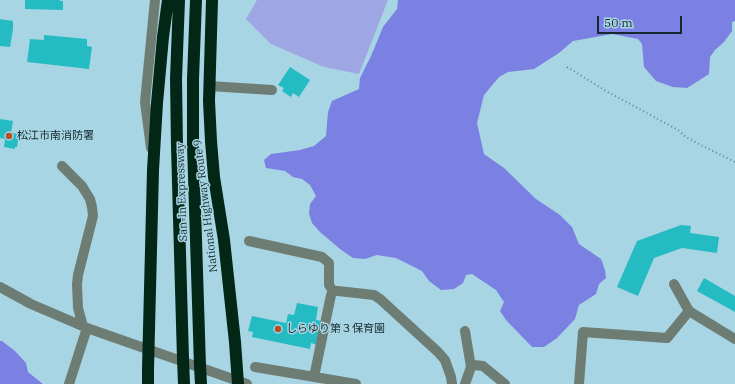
<!DOCTYPE html>
<meta charset="utf-8">
<style>
body{margin:0}
#map{position:relative;width:735px;height:384px;overflow:hidden;background:#a8d5e3;font-family:"IBM Plex Serif",serif}
canvas{display:block}
.scale{position:absolute;left:597px;top:16px;width:85px;height:18px;box-sizing:border-box;border:2px solid #17292e;border-top:0;padding-left:5px;font-size:12px;line-height:14px;white-space:nowrap;color:#17292e;-webkit-text-stroke:3px #a8d5e3;paint-order:stroke}
</style>
<div id="map">
<canvas width="735" height="384"></canvas>
<div class="scale">50 m</div>
</div>
<script>
const c = document.querySelector('canvas').getContext('2d');
c.lineJoin = 'round';
function paint(path, color) {
  c.fillStyle = color;
  c.fill(path, 'evenodd');
}
function shape(rows) {
  const path = new Path2D();
  for (const r of rows) {
    path.moveTo(r[0], r[1]);
    for (let i = 2; i < r.length; i += 2) path.lineTo(r[i], r[i + 1]);
  }
  return path;
}
function stroke(path, color, width, dash) {
  c.strokeStyle = color;
  c.lineWidth = width;
  c.lineCap = dash ? 'butt' : 'round';
  c.setLineDash(dash || []);
  c.stroke(path);
}
function drawText(font, color, halo, rows, align = 'center') {
  c.font = font + ' "IBM Plex Serif","Noto Sans JP",serif';
  c.lineWidth = 3;
  c.setLineDash([]);
  c.textBaseline = 'middle';
  c.strokeStyle = halo;
  c.fillStyle = color;
  for (const [text, x, y, turn = 0] of rows) {
    c.save();
    c.translate(x, y);
    c.rotate((+turn || 0) * Math.PI / 180);
    c.textAlign = isNaN(turn) ? turn : align;
    if (halo) c.strokeText(text, 0, 0);
    c.fillText(text, 0, 0);
    c.restore();
  }
}
paint(shape([
 [257,0,388,0,359,74,324,67,271,44,246,19]
]), '#9fa6e4');
paint(shape([
 [398,0,735,0,735,21,732,22,732,31,724,42,715,50,710,57,709,74,687,88,673,87,656,81,644,67,642,44,638,39,612,34,573,41,559,53,534,69,508,72,499,77,484,95,477,123,484,154,504,168,536,199,560,215,572,227,579,244,601,259,605,270,606,278,599,284,596,294,579,305,575,319,557,338,544,347,532,347,506,320,500,311,504,302,496,290,472,274,466,275,463,283,454,289,441,290,429,281,422,271,396,258,377,255,365,259,353,258,340,249,320,232,312,223,309,214,310,204,316,196,310,185,302,179,293,177,285,171,266,168,264,160,271,154,300,150,314,146,326,136,328,112,332,101,359,89,360,78,371,56,383,27,397,9],
 [0,341,2,341,15,351,26,363,28,372,43,384,0,384]
]), '#7b80e3');
paint(shape([
 [25,0,60,0,60,1,63,1,63,10,25,9],
 [0,19,13,21,13,29,10,47,0,46],
 [44,35,87,39,87,46,92,47,89,69,27,62,30,39,44,40],
 [290,67,310,80,299,97,293,93,291,97,282,91,284,88,278,85],
 [0,119,13,121,11,133,19,134,17,147,15,147,15,149,4,147,5,139,0,138],
 [681,225,691,226,690,233,719,237,717,253,682,248,654,258,638,296,617,287,637,241],
 [704,278,735,296,735,312,697,291],
 [297,303,318,307,316,320,322,321,317,345,311,343,310,349,252,337,253,332,248,331,252,316,286,323,288,314,294,315]
]), '#24bcc2');
stroke(shape([
 [567,67,606,91,678,130,686,137,697,143,735,162]
]), '#63838c', 2, [1, 3]);
stroke(shape([
 [209,86,272,90],
 [151,148,145,102,155,0],
 [62,166,82,186,90,199,92,207,93,216,78,275,77,284,78,308,83,326],
 [249,241,322,257,329,263,329,285,333,291],
 [0,287,31,304,87,328,247,384],
 [689,311,735,339],
 [465,331,471,367],
 [255,367,356,384],
 [314,377,331,295,333,291,338,291,374,295,380,299,438,352,445,360,451,377,452,384],
 [69,384,87,328],
 [465,384,471,367,474,365,483,366,505,384],
 [579,384,583,332,667,338,689,311,674,284]
]), '#6d7d74', 10);
stroke(shape([
 [179,0,176,79,177,147,183,359],
 [196,0,193,79,193,145,200,366],
 [212,0,209,101,211,141,214,177,224,240,235,342,238,384],
 [148,384,148,369,153,170,157,103,163,37,168,0]
]), '#032716', 12);
stroke(shape([
 [183,359,184,384],
 [200,366,201,384]
]), '#032716', 12);
for (const [x, y, r, color] of [
 [9,136,4,"#b54d28"],
 [278,329,4,"#b54d28"]
]) {
  const dot = new Path2D();
  dot.arc(x, y, r, 0, 2 * Math.PI);
  c.fillStyle = color;
  c.fill(dot);
  stroke(dot, '#a8d5e3', 1.5);
}
drawText('11px', '#17292e', '#a8d5e3', [
 ["松江市南消防署",17,136],
 ["しらゆり第３保育園",286,329]
], 'left');
drawText('11px', '#17292e', '#a8d5e3', [
 ["San-In Expressway",182,192,-92],
 ["National Highway Route 9",206,206,-97]
]);
</script>
